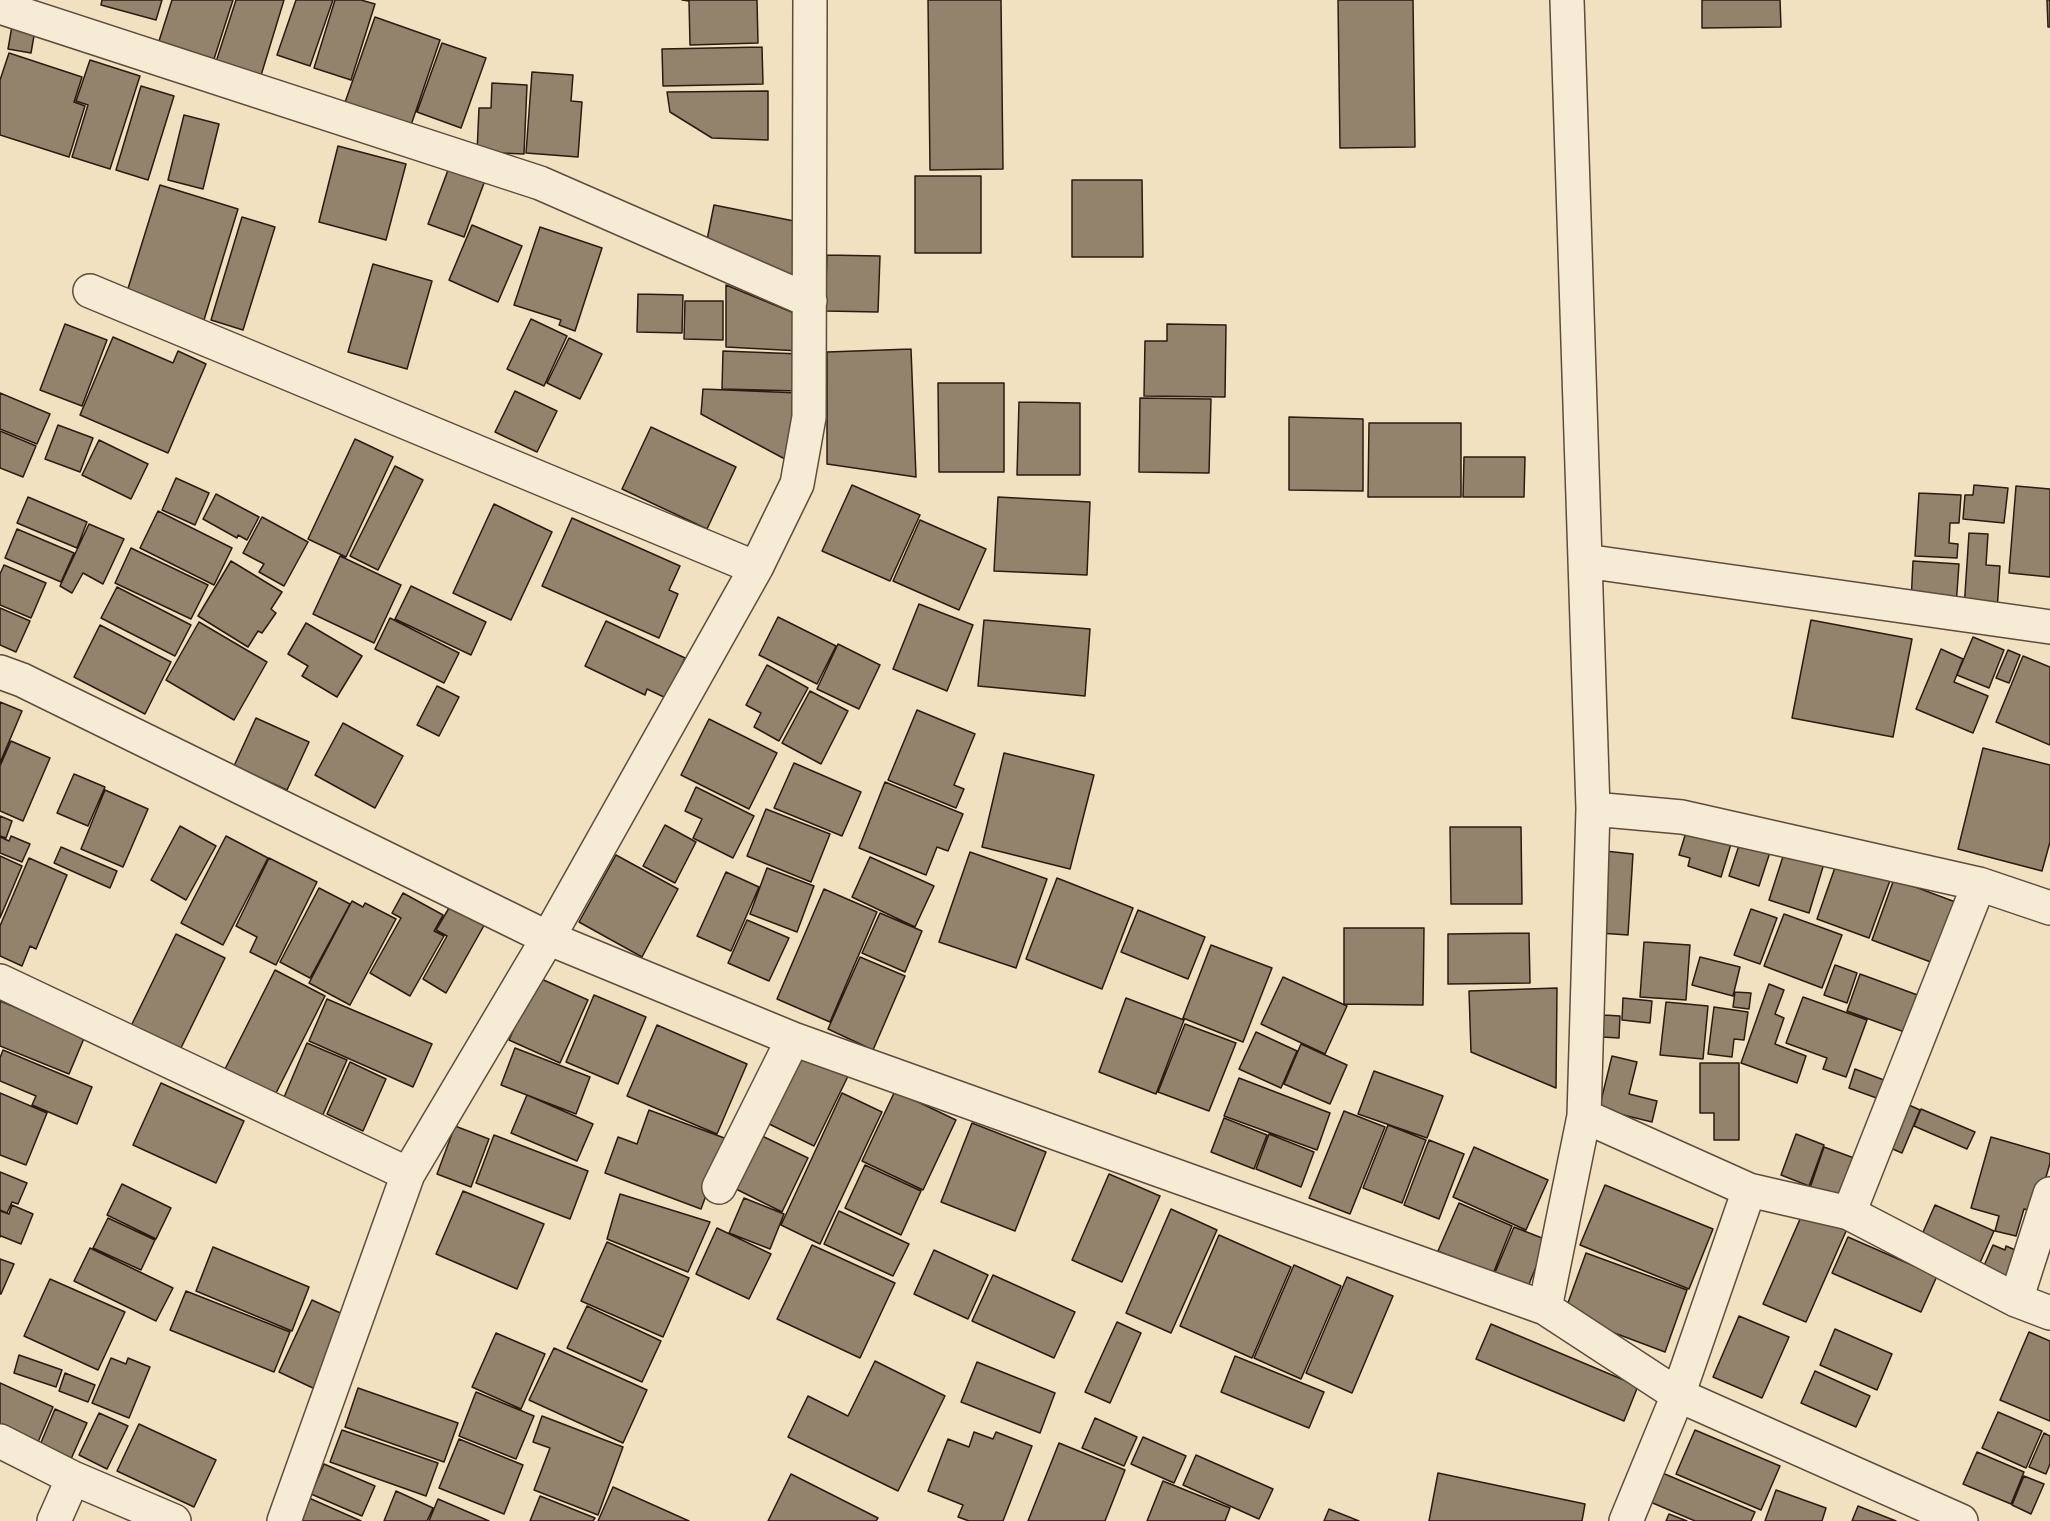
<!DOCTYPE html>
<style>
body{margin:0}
canvas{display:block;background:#f1e1c0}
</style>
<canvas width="2050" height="1521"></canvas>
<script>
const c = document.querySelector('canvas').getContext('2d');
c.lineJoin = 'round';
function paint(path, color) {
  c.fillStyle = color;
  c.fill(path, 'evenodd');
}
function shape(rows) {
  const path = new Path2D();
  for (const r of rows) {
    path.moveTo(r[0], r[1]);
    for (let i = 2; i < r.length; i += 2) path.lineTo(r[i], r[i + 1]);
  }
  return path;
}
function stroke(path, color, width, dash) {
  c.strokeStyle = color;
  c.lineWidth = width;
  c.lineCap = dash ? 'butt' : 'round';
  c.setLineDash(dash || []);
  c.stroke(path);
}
const building = shape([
 [102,0,162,0,156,20,101,5,102,0],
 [172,0,233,0,214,59,159,41,172,0],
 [236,0,284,0,259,82,214,68,236,0],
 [296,0,333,0,310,66,277,55,296,0],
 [335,0,361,0,375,4,351,80,314,68,335,0],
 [757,0,758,43,690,45,689,1,682,0,757,0],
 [928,0,1001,0,1003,169,930,170,928,0],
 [1338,0,1413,0,1415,147,1340,148,1338,0],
 [1702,0,1780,0,1781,27,1702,28,1702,0],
 [2047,0,2050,0,2050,27,2048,27,2047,0],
 [375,17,440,40,408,134,342,111,375,17],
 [12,26,35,30,31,53,8,49,12,26],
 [442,43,486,58,461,128,417,112,442,43],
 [762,47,763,84,663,86,662,49,762,47],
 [9,53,82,77,74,102,85,106,69,157,0,135,0,80,9,53],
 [90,60,140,76,110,169,72,157,88,105,76,101,90,60],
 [532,72,573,75,571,101,582,102,578,157,526,153,532,72],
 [492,83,527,85,524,154,477,152,479,108,491,108,492,83],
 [141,86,174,96,148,180,116,170,141,86],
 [768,91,768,140,712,138,670,112,667,92,768,91],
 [184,115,219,124,203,189,168,180,184,115],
 [338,146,406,164,386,240,319,222,338,146],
 [451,162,487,175,464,237,428,224,451,162],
 [915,176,981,176,981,253,915,253,915,176],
 [1072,180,1142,180,1143,257,1072,257,1072,180],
 [160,185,238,209,204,320,126,295,160,185],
 [714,205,799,222,801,289,705,250,714,205],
 [242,217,275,227,243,330,211,320,242,217],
 [472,225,522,246,498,302,449,280,472,225],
 [540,227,602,248,575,331,559,325,561,320,514,305,540,227],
 [827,255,880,256,878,312,825,311,827,255],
 [373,264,432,281,407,369,348,352,373,264],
 [726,285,799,315,800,351,726,347,726,285],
 [638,294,683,295,682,333,637,332,638,294],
 [685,301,723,301,723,340,684,339,685,301],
 [531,319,567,336,544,386,507,369,531,319],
 [65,324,107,340,82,406,40,390,65,324],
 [1167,324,1226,325,1225,397,1144,396,1145,341,1167,341,1167,324],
 [113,337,173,363,178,351,206,364,168,453,80,415,113,337],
 [569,338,602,354,580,399,547,383,569,338],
 [911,349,916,477,827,464,827,352,911,349],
 [723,351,801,354,800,391,722,389,723,351],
 [938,383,1004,383,1004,472,939,472,938,383],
 [703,389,798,393,796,465,701,414,703,389],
 [515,391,557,411,537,452,495,432,515,391],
 [0,393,50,414,37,444,0,429,0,393],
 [1140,398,1211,399,1209,473,1139,472,1140,398],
 [1019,402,1080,403,1080,475,1017,475,1019,402],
 [1289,417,1363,419,1363,491,1289,490,1289,417],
 [1369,423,1461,423,1461,497,1368,497,1369,423],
 [58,425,93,438,80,472,45,459,58,425],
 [651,427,736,467,707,529,622,489,651,427],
 [0,431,36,446,23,477,0,468,0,431],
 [355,439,393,457,346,557,308,539,355,439],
 [99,440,148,464,131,499,82,475,99,440],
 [1464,457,1525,457,1524,497,1463,497,1464,457],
 [395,466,423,480,378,570,350,556,395,466],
 [176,478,209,493,195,525,162,510,176,478],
 [852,485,920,515,890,581,822,551,852,485],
 [1974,485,2008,488,2004,523,1963,519,1965,495,1973,495,1974,485],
 [2016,486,2050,489,2050,577,2009,573,2016,486],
 [1919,493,1961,495,1959,523,1950,523,1949,543,1958,544,1957,558,1915,556,1919,493],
 [216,494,259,517,247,540,238,535,237,538,203,519,216,494],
 [28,497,87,522,77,548,17,523,28,497],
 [998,497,1090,502,1087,575,994,571,998,497],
 [494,504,552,532,511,620,453,593,494,504],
 [158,511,232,548,214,585,140,548,158,511],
 [262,517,308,542,284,586,259,572,264,564,243,553,262,517],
 [572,518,680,566,669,590,678,594,659,638,542,586,572,518],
 [920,520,986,549,959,610,893,581,920,520],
 [89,524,124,539,103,584,83,573,72,593,60,586,89,524],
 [17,529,74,553,61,582,5,558,17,529],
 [1969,533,1988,534,1986,565,2000,566,1997,611,1964,609,1969,533],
 [131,548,208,585,191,619,115,583,131,548],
 [340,556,401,585,374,643,313,614,340,556],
 [231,561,282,592,271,609,276,613,262,633,258,631,248,647,198,616,231,561],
 [1913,561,1959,564,1956,606,1911,603,1913,561],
 [4,565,46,583,31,618,0,605,0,574,4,565],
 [411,586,486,622,471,655,395,619,411,586],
 [117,587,191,625,175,656,101,618,117,587],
 [919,604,973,625,947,691,893,669,919,604],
 [0,608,30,621,16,652,0,645,0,608],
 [778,617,836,646,817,684,759,655,778,617],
 [390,618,459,653,444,683,375,649,390,618],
 [984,620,1090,629,1085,696,978,686,984,620],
 [1811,620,1912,639,1893,737,1792,718,1811,620],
 [606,621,685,658,666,698,647,689,645,695,585,666,606,621],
 [199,622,267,662,234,720,166,680,199,622],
 [306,623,362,656,337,697,302,676,308,666,288,654,306,623],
 [100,625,171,662,145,714,74,677,100,625],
 [1973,637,2004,650,1989,688,1957,675,1973,637],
 [838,644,880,665,859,709,817,689,838,644],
 [1941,649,1963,659,1954,682,1988,696,1973,733,1916,709,1941,649],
 [2008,650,2020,655,2009,683,1996,678,2008,650],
 [2023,656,2050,667,2050,745,1996,722,2023,656],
 [767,665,808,688,779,741,754,727,761,713,746,705,767,665],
 [437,686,459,697,439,736,417,725,437,686],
 [810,691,848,711,821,764,782,743,810,691],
 [0,702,22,711,0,763,0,702],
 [917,710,975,734,954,785,964,789,956,808,888,780,917,710],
 [256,718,309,742,287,790,234,766,256,718],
 [709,719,777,753,749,809,681,775,709,719],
 [343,723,403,756,375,808,315,775,343,723],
 [11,741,50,758,23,821,0,811,0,766,11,741],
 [1983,748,2050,765,2050,842,2042,871,1958,849,1983,748],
 [1004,753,1094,775,1070,869,982,847,1004,753],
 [794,763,861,792,842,836,774,808,794,763],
 [74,774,105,787,88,826,57,813,74,774],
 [885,782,963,814,948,851,937,847,926,875,859,848,885,782],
 [696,787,754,816,733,858,693,838,702,819,685,811,696,787],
 [105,790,148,809,123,867,81,849,105,790],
 [766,809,830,834,811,882,747,856,766,809],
 [0,816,12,821,6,838,0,836,0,816],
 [665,825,696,842,675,883,643,866,665,825],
 [180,826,216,846,186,900,151,880,180,826],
 [1450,827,1521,827,1522,904,1451,904,1450,827],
 [1687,829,1734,834,1721,877,1688,866,1690,858,1679,855,1687,829],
 [1743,833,1773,843,1759,886,1729,876,1743,833],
 [11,836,30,844,22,862,0,853,0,837,9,841,11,836],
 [226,836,268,858,223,945,181,923,226,836],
 [1787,844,1826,857,1809,913,1769,900,1787,844],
 [61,847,117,871,110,888,54,863,61,847],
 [1605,851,1633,854,1628,935,1599,933,1605,851],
 [970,852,1047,879,1016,968,939,942,970,852],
 [616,855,678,889,642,957,579,922,616,855],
 [0,856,22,866,0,918,0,856],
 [1839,856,1892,875,1869,938,1817,919,1839,856],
 [870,857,934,886,915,927,852,897,870,857],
 [29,858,67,875,36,949,30,946,22,966,0,956,0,926,29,858],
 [269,858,317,882,276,965,250,952,257,937,236,926,269,858],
 [767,868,814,886,797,932,750,914,767,868],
 [726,872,759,887,731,951,697,936,726,872],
 [1057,878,1133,908,1102,989,1026,959,1057,878],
 [1894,879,1958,903,1936,964,1872,940,1894,879],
 [319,888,350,904,310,978,280,962,319,888],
 [824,889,877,912,830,1022,777,999,824,889],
 [403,893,443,915,434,931,444,936,410,996,370,973,401,918,392,913,403,893],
 [352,901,363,907,365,903,396,919,350,1005,309,983,352,901],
 [452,903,486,922,446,993,423,979,447,936,436,930,452,903],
 [1751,909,1777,918,1760,964,1734,955,1751,909],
 [1138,910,1205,937,1188,979,1121,952,1138,910],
 [880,913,922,931,905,972,862,953,880,913],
 [1784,914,1842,935,1822,988,1764,966,1784,914],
 [747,920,789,938,769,981,728,963,747,920],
 [1344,928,1424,928,1423,1005,1344,1004,1344,928],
 [1529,933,1530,983,1448,984,1448,934,1529,933],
 [176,934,225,958,179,1052,130,1028,176,934],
 [1644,942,1690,945,1686,1000,1640,997,1644,942],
 [1211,945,1272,968,1243,1042,1183,1018,1211,945],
 [860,957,905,976,873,1050,828,1029,860,957],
 [1700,957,1740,967,1733,996,1692,985,1700,957],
 [1835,965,1857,973,1847,1003,1824,995,1835,965],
 [275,970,325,996,273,1099,223,1073,275,970],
 [1860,974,1923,997,1910,1034,1847,1011,1860,974],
 [537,977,588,1000,560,1063,509,1040,537,977],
 [1283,977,1347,1006,1325,1054,1261,1024,1283,977],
 [1769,984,1784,990,1775,1014,1784,1018,1775,1044,1806,1056,1797,1083,1741,1063,1769,984],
 [1557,988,1556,1088,1471,1052,1469,991,1557,988],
 [1735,992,1751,993,1749,1009,1733,1007,1735,992],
 [594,995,646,1017,618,1084,566,1062,594,995],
 [1803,997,1867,1020,1846,1077,1823,1069,1827,1058,1786,1043,1803,997],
 [1126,998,1184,1020,1156,1094,1099,1072,1126,998],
 [1623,998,1652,1001,1650,1023,1622,1020,1623,998],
 [327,999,432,1044,413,1087,309,1041,327,999],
 [0,1001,85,1036,69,1074,0,1046,0,1001],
 [1666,1002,1708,1006,1703,1059,1660,1055,1666,1002],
 [1714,1007,1748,1012,1744,1040,1734,1039,1732,1057,1708,1054,1714,1007],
 [1604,1015,1620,1016,1619,1038,1602,1037,1604,1015],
 [1185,1024,1236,1043,1209,1111,1158,1092,1185,1024],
 [657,1025,747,1064,717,1134,627,1096,657,1025],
 [1256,1032,1297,1051,1281,1088,1239,1069,1256,1032],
 [307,1043,347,1060,321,1119,282,1102,307,1043],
 [1301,1044,1347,1065,1330,1104,1284,1084,1301,1044],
 [515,1048,590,1077,576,1114,501,1085,515,1048],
 [3,1050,92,1087,77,1124,32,1105,36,1096,0,1081,0,1058,3,1050],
 [791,1051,852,1068,814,1146,759,1119,791,1051],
 [1612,1056,1637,1062,1629,1094,1657,1101,1652,1122,1599,1109,1612,1056],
 [350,1062,386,1079,363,1131,327,1114,350,1062],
 [1700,1063,1739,1063,1739,1140,1714,1140,1714,1113,1700,1113,1700,1063],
 [1855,1069,1889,1082,1882,1100,1849,1088,1855,1069],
 [1374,1071,1443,1096,1427,1138,1358,1114,1374,1071],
 [1239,1078,1330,1113,1317,1150,1224,1116,1239,1078],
 [161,1083,244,1121,216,1183,133,1145,161,1083],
 [895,1091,956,1120,923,1190,862,1161,895,1091],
 [0,1093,47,1113,26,1165,0,1155,0,1093],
 [842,1093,882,1112,820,1244,781,1225,842,1093],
 [527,1095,593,1124,577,1161,511,1133,527,1095],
 [1900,1101,1920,1110,1902,1153,1881,1144,1900,1101],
 [1921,1109,1975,1132,1967,1149,1914,1126,1921,1109],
 [649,1110,727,1139,701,1209,605,1173,618,1137,637,1144,649,1110],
 [1344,1111,1385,1127,1350,1214,1309,1198,1344,1111],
 [1224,1118,1267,1135,1254,1169,1211,1152,1224,1118],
 [972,1123,1046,1152,1015,1231,941,1202,972,1123],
 [1388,1125,1426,1140,1402,1203,1363,1188,1388,1125],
 [455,1126,489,1139,471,1187,437,1174,455,1126],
 [1269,1134,1314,1152,1301,1187,1256,1169,1269,1134],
 [1796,1134,1824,1145,1809,1186,1781,1175,1796,1134],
 [494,1135,588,1171,570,1219,476,1183,494,1135],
 [760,1135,808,1158,782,1212,734,1188,760,1135],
 [1991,1137,2050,1154,2050,1163,2036,1212,2024,1209,2016,1236,1995,1231,1999,1216,1971,1208,1991,1137],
 [1429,1140,1464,1154,1439,1219,1404,1205,1429,1140],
 [1474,1147,1548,1180,1526,1230,1453,1197,1474,1147],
 [1824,1147,1865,1162,1850,1203,1810,1188,1824,1147],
 [865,1165,921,1191,901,1235,845,1208,865,1165],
 [0,1172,27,1183,18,1204,12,1202,7,1213,0,1210,0,1172],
 [1109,1174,1160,1196,1122,1282,1072,1260,1109,1174],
 [122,1184,171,1208,156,1239,107,1215,122,1184],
 [1605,1185,1713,1229,1689,1289,1580,1245,1605,1185],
 [463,1191,544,1224,517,1289,436,1254,463,1191],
 [620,1194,710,1222,688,1272,607,1239,620,1194],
 [744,1198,784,1214,770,1249,729,1233,744,1198],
 [1459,1203,1512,1226,1493,1274,1438,1251,1459,1203],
 [12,1205,33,1214,21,1244,1,1236,0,1237,0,1211,9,1214,12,1205],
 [1935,1205,1994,1231,1979,1265,1920,1239,1935,1205],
 [1171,1209,1217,1230,1171,1333,1126,1313,1171,1209],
 [1804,1210,1847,1229,1806,1322,1763,1304,1804,1210],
 [839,1211,909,1244,893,1276,824,1244,839,1211],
 [108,1218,155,1240,141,1270,93,1248,108,1218],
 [1514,1227,1547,1240,1527,1289,1494,1275,1514,1227],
 [717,1228,771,1254,749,1299,696,1274,717,1228],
 [1219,1235,1291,1267,1252,1358,1180,1326,1219,1235],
 [1848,1237,1937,1276,1921,1312,1832,1273,1848,1237],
 [607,1242,689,1278,663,1337,581,1301,607,1242],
 [812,1245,895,1283,860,1358,777,1319,812,1245],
 [1993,1245,2005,1250,2006,1246,2027,1255,2016,1282,1983,1268,1993,1245],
 [213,1247,309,1287,292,1331,196,1291,213,1247],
 [90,1248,173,1288,156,1321,74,1281,90,1248],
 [934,1250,988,1275,968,1319,914,1294,934,1250],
 [1586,1253,1687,1290,1665,1352,1564,1314,1586,1253],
 [0,1259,14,1264,1,1294,0,1294,0,1259],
 [1294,1265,1341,1286,1301,1379,1254,1358,1294,1265],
 [993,1275,1075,1312,1054,1358,972,1321,993,1275],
 [1347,1277,1393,1296,1352,1393,1306,1373,1347,1277],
 [50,1279,125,1312,98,1370,24,1336,50,1279],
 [186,1291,290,1332,274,1372,170,1330,186,1291],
 [312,1300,347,1316,315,1389,279,1372,312,1300],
 [587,1306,661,1341,642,1382,567,1348,587,1306],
 [1739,1316,1789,1337,1762,1398,1713,1377,1739,1316],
 [1117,1322,1141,1333,1110,1403,1085,1392,1117,1322],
 [1491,1324,1638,1386,1624,1421,1476,1359,1491,1324],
 [1835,1329,1892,1354,1877,1390,1820,1365,1835,1329],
 [2029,1332,2050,1341,2050,1421,2000,1400,2029,1332],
 [496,1333,545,1354,521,1409,472,1387,496,1333],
 [554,1348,647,1390,623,1443,529,1400,554,1348],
 [19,1355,62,1370,56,1387,14,1373,19,1355],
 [1235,1356,1324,1392,1309,1428,1221,1392,1235,1356],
 [111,1358,126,1364,128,1358,150,1367,129,1418,92,1403,111,1358],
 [875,1361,945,1396,898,1491,788,1437,808,1396,848,1416,875,1361],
 [977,1362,1055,1393,1040,1433,961,1402,977,1362],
 [1815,1371,1870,1396,1856,1427,1801,1403,1815,1371],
 [65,1373,95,1385,88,1402,59,1391,65,1373],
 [0,1383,53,1407,38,1442,0,1425,0,1383],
 [358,1388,458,1423,444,1462,345,1427,358,1388],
 [476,1392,534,1416,516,1459,459,1436,476,1392],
 [55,1409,87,1423,71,1459,40,1445,55,1409],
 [1998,1412,2042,1431,2026,1468,1982,1448,1998,1412],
 [99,1413,128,1426,107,1469,79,1455,99,1413],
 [542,1416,623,1447,598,1515,534,1490,550,1448,533,1442,542,1416],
 [1095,1418,1137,1437,1124,1466,1082,1448,1095,1418],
 [139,1424,216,1460,194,1507,117,1471,139,1424],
 [342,1430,438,1463,426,1496,330,1462,342,1430],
 [1695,1430,1780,1466,1761,1510,1676,1474,1695,1430],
 [974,1432,993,1439,996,1432,1032,1446,1003,1521,969,1521,958,1517,963,1505,928,1491,948,1439,969,1447,974,1432],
 [2044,1433,2050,1436,2050,1464,2046,1474,2029,1467,2044,1433],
 [1143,1437,1186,1456,1174,1483,1131,1464,1143,1437],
 [459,1439,523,1465,504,1514,439,1488,459,1439],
 [1059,1443,1125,1470,1105,1521,1028,1521,1059,1443],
 [1977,1452,2024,1472,2011,1504,1963,1484,1977,1452],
 [1196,1455,1273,1489,1259,1519,1183,1485,1196,1455],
 [324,1464,375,1486,362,1516,311,1494,324,1464],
 [1660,1472,1755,1512,1751,1521,1695,1521,1648,1501,1660,1472],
 [1438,1473,1585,1504,1582,1521,1429,1521,1438,1473],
 [791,1474,878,1518,876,1521,768,1521,791,1474],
 [2024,1476,2044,1484,2031,1514,2012,1505,2024,1476],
 [1163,1481,1230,1508,1225,1521,1147,1521,1163,1481],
 [613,1487,689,1521,598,1521,613,1487],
 [1776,1490,1826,1508,1822,1521,1765,1521,1776,1490],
 [396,1491,433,1508,427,1521,384,1521,396,1491],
 [540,1496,595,1518,593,1521,530,1521,540,1496],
 [309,1498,361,1521,298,1521,309,1498],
 [438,1499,489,1521,429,1521,438,1499],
 [1858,1506,1896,1521,1852,1521,1858,1506],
 [1329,1509,1359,1521,1324,1521,1329,1509],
 [1669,1514,1687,1521,1666,1521,1669,1514]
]);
paint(building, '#93826c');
stroke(building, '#2d1b11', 1.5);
const minor = shape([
 [0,7,540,183,810,301],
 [90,291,756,568],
 [1585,561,2050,627],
 [0,672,22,680,548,938,793,1039,1545,1308,1678,1395,1961,1521],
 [1593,809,1682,817,1979,884,2050,908],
 [0,981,408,1174],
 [1584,1116,1749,1190,1849,1213,2016,1300,2050,1313],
 [719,1187,793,1039],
 [1849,1213,1979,884],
 [2016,1300,2050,1194],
 [1545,1308,1584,1116,1593,809,1567,0],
 [0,1441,73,1478,174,1521],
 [54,1521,73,1478],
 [284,1521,408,1174,548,938,756,568,797,484,809,417,810,0],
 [1626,1521,1678,1395,1749,1190]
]);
stroke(minor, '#5e4c3d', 36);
stroke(minor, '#f6ecd6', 33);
</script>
